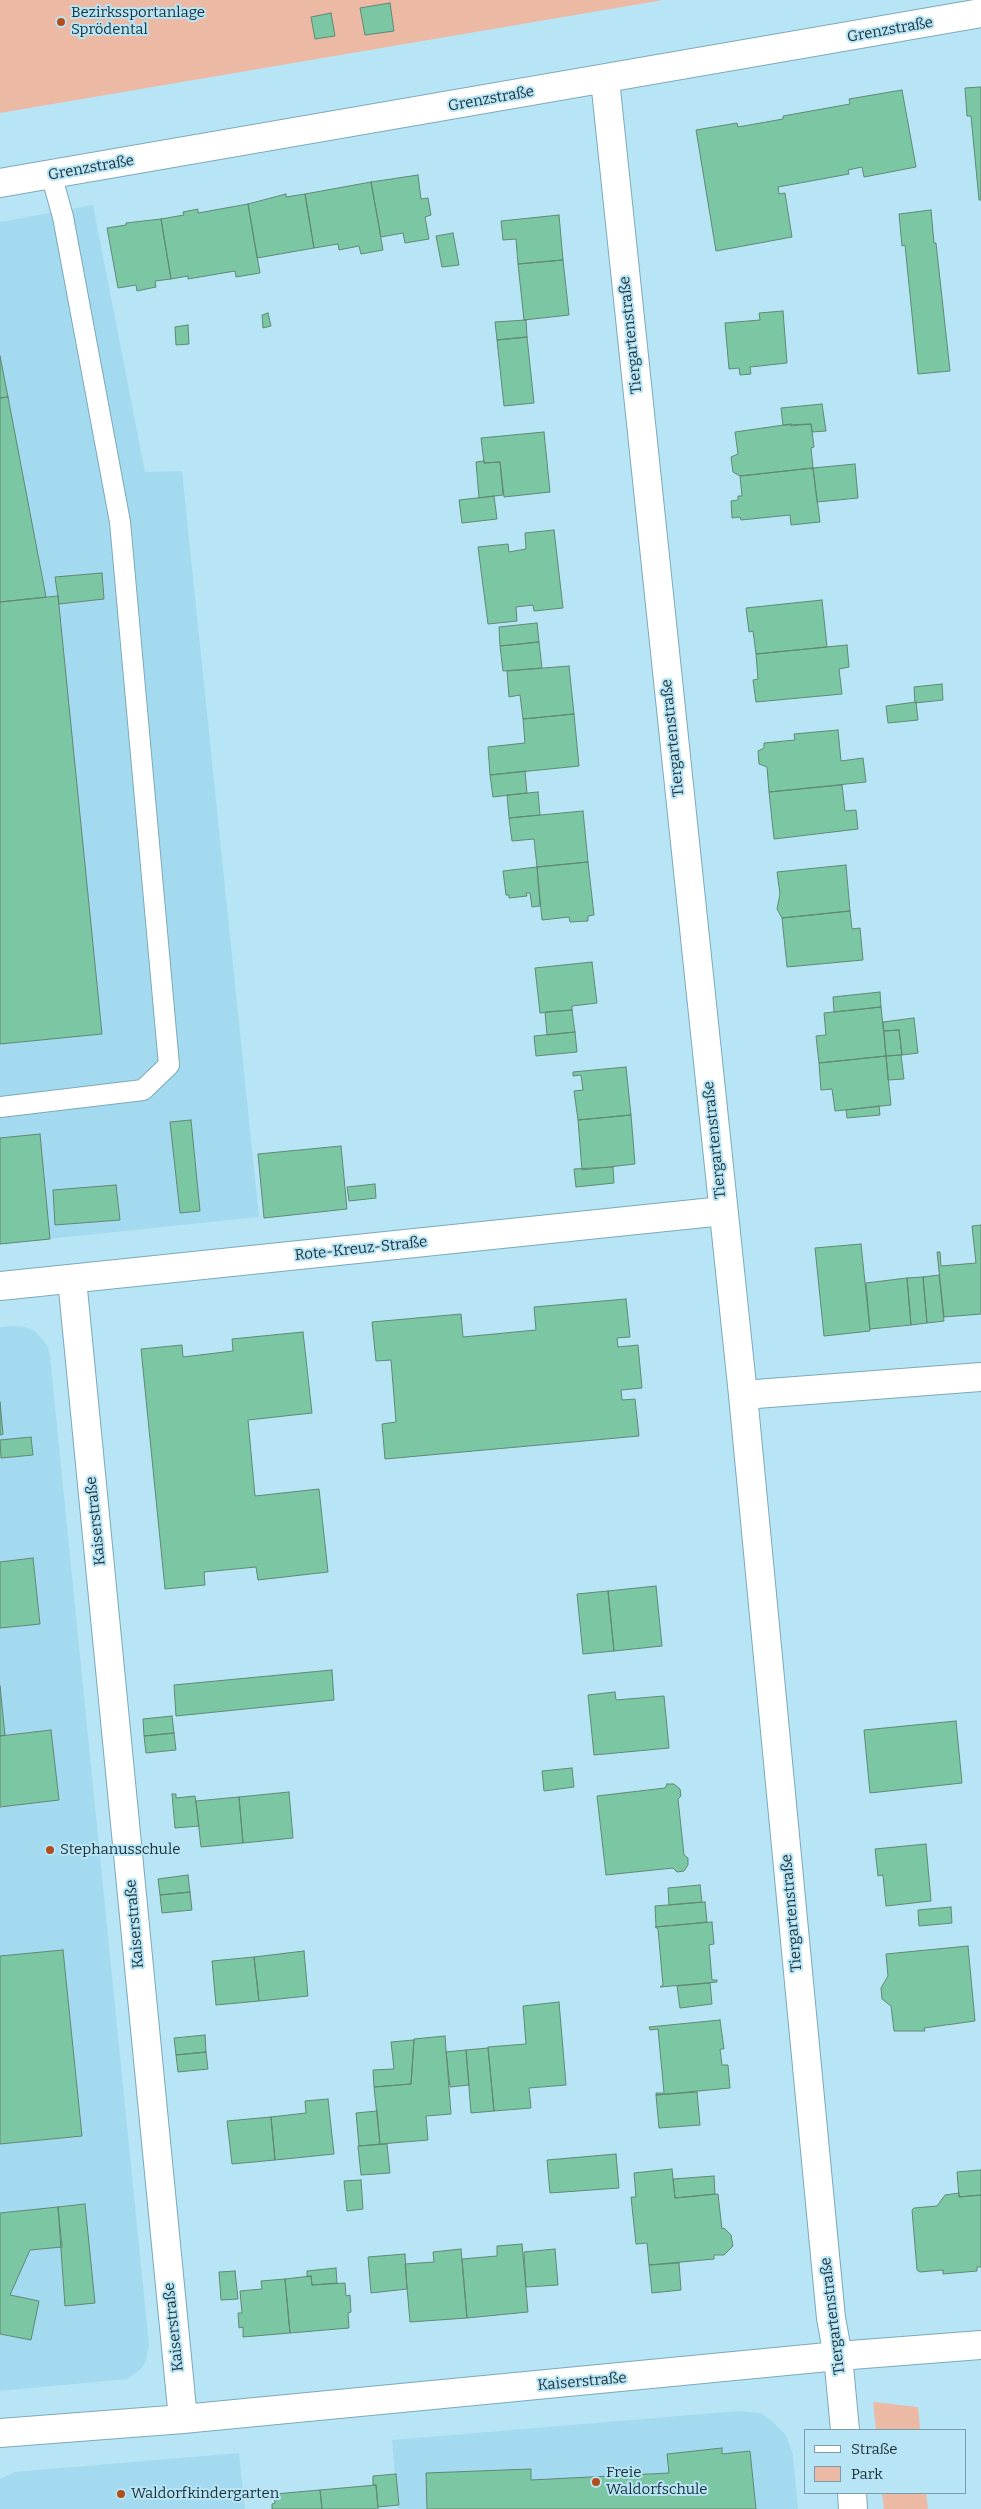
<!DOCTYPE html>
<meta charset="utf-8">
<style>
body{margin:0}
#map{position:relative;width:981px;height:2509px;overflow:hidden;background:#b7e5f6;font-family:Bitter,serif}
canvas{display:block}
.legend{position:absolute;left:804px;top:2429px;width:162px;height:65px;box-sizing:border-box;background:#b7e5f6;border:1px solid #7a9daa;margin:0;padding:6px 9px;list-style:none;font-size:15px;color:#1f3138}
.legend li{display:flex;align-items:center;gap:10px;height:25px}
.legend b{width:25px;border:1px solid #7a9daa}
</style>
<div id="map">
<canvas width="981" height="2509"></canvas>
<ul class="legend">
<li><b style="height:6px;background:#fff"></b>Straße</li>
<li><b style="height:14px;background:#ecb9a4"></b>Park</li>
</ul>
</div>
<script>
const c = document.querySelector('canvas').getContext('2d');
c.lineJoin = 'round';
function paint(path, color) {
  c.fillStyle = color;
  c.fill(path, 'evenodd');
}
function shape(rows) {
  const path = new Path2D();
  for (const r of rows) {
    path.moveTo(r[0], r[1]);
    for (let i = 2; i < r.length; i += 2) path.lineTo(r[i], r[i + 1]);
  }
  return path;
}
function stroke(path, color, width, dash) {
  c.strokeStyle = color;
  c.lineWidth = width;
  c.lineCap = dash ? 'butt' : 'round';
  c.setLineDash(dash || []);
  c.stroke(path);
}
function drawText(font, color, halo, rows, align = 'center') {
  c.font = font + ' Bitter,serif';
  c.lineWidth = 4;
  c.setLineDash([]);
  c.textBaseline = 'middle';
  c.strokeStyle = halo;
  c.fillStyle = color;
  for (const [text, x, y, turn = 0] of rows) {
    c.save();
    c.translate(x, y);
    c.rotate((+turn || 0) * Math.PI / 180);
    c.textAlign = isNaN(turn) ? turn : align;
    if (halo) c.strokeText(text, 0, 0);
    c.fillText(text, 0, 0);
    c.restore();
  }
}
paint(shape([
 [93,205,145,472,182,471,259,1217,0,1244,0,222],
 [13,1326,25,1327,35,1331,47,1345,50,1356,149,2345,145,2363,140,2370,127,2379,0,2391,0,1327],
 [739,2411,760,2413,773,2422,786,2435,793,2455,798,2509,398,2509,392,2440],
 [239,2453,245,2509,0,2509,0,2479,14,2472]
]), '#a4daef');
paint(shape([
 [0,0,663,0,0,113],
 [873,2402,918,2407,920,2430,876,2430],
 [882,2493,926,2493,928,2509,884,2509]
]), '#ecb9a4');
const building = shape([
 [390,3,394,31,365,35,360,8,390,3],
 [331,13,335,36,315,39,311,17,331,13],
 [981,87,981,200,979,200,971,116,967,116,965,88,981,87],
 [902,90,916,167,864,177,862,167,848,170,849,174,778,187,779,194,785,193,792,237,716,251,696,130,737,123,738,127,783,119,783,116,850,104,849,99,902,90],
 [418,175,421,199,428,198,431,215,425,217,429,239,405,243,403,233,381,237,371,182,418,175],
 [371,182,383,250,361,254,359,246,339,250,338,244,314,248,305,194,371,182],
 [286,194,286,197,305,194,314,248,257,258,248,204,286,194],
 [248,204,260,273,236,277,235,271,188,279,188,276,171,279,161,219,184,215,183,212,198,209,198,213,248,204],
 [931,210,934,243,936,243,950,371,918,374,905,245,902,246,899,214,931,210],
 [559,215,563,260,518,264,516,239,503,240,501,221,559,215],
 [161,219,171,279,155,281,156,287,137,291,136,285,118,288,107,228,126,225,126,223,161,219],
 [453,233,459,265,442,267,436,236,453,233],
 [563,260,569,315,524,320,518,264,563,260],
 [783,311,787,363,750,367,751,374,740,375,739,368,729,369,725,323,760,320,759,313,783,311],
 [268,313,271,326,263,328,262,315,268,313],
 [526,320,527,337,497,340,495,322,526,320],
 [188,325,189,344,176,345,175,327,188,325],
 [527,337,534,403,504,406,497,340,527,337],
 [0,356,8,397,0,398,0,356],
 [8,397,46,597,0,602,0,398,8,397],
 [822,404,826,431,812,432,811,424,783,425,781,408,822,404],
 [791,424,791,426,811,424,814,447,811,448,813,468,740,476,733,472,731,457,738,454,735,432,791,424],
 [544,432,550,492,504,497,500,462,484,463,481,438,544,432],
 [484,461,484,463,500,462,503,495,479,498,476,462,484,461],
 [855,464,858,498,817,502,813,468,855,464],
 [813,468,820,522,791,525,790,515,741,520,740,517,732,518,731,501,738,500,738,496,742,496,740,476,813,468],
 [494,496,497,519,462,523,459,500,494,496],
 [554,530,563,608,534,611,533,605,516,607,517,621,488,624,478,547,508,544,509,552,526,549,525,533,554,530],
 [102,573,104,599,59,604,55,577,102,573],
 [58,596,102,1034,0,1044,0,602,58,596],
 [822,600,827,647,756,654,753,631,749,632,746,608,822,600],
 [537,623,539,642,500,646,499,627,537,623],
 [539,642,542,668,503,671,500,646,539,642],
 [847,645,849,667,839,669,842,694,756,702,753,680,758,679,756,654,847,645],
 [569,666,574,714,523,719,520,695,509,697,507,671,569,666],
 [942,684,943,700,915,703,914,687,942,684],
 [916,702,918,720,888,723,886,706,916,702],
 [574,714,579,766,490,775,488,747,525,743,523,719,574,714],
 [838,730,841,761,863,758,866,782,769,792,767,767,759,764,758,751,764,748,764,743,795,740,794,734,838,730],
 [525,771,527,793,493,797,490,775,525,771],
 [842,785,845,811,856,810,858,829,774,839,769,792,842,785],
 [538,792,540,815,509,818,507,795,538,792],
 [583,811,588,862,537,867,534,839,512,841,509,818,583,811],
 [588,862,594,915,588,916,588,921,570,922,569,917,542,920,537,867,588,862],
 [846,865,850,911,782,918,777,909,780,894,777,872,846,865],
 [537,867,540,906,532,907,530,893,526,893,527,896,509,898,509,895,506,895,503,871,537,867],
 [850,911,852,929,860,928,863,960,787,967,782,918,850,911],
 [592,962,597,1003,572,1006,572,1010,540,1013,535,968,592,962],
 [880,992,881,1007,834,1012,833,997,880,992],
 [881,1007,886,1056,819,1063,816,1036,826,1035,824,1013,881,1007],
 [572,1010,575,1032,547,1035,545,1012,572,1010],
 [914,1018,918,1053,902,1055,899,1030,884,1031,883,1022,914,1018],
 [899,1030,902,1055,886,1056,884,1031,899,1030],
 [575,1032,577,1052,536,1056,534,1036,575,1032],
 [901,1055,904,1079,888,1080,886,1056,901,1055],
 [886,1056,891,1105,835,1111,832,1089,821,1090,819,1063,886,1056],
 [626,1067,631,1115,578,1120,574,1091,583,1090,581,1075,573,1076,573,1072,626,1067],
 [879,1106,880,1115,847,1118,846,1110,879,1106],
 [631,1115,635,1164,582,1170,578,1120,631,1115],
 [191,1120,200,1211,180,1213,170,1122,191,1120],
 [40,1134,50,1239,0,1244,0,1138,40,1134],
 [341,1146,347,1209,264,1218,258,1154,341,1146],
 [613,1167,614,1183,576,1187,574,1169,613,1167],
 [375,1184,376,1198,349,1201,347,1187,375,1184],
 [116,1185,120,1220,55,1225,53,1190,116,1185],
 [981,1225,981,1314,944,1317,937,1252,940,1252,941,1266,976,1263,972,1226,981,1225],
 [861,1244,870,1331,824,1336,815,1248,861,1244],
 [939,1275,944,1321,927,1323,923,1277,939,1275],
 [923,1277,927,1323,911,1325,907,1278,923,1277],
 [907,1278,911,1325,870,1329,866,1283,907,1278],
 [626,1299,630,1337,617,1338,618,1347,638,1345,642,1388,621,1390,622,1400,635,1399,639,1436,385,1459,382,1424,396,1422,391,1360,376,1361,372,1322,461,1314,463,1337,536,1330,534,1307,626,1299],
 [303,1332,312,1413,248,1420,255,1496,319,1489,328,1572,258,1580,256,1567,204,1572,205,1585,165,1589,141,1349,182,1345,183,1357,233,1351,232,1339,303,1332],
 [0,1402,3,1434,0,1435,0,1402],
 [31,1437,33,1455,1,1458,0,1440,31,1437],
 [33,1558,40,1624,0,1628,0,1562,33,1558],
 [656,1586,662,1646,614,1651,608,1591,656,1586],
 [608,1591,614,1651,583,1654,577,1594,608,1591],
 [332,1670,334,1700,176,1716,174,1685,332,1670],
 [0,1686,5,1735,0,1736,0,1686],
 [615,1692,616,1700,664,1696,669,1748,594,1755,588,1695,615,1692],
 [172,1716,174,1733,144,1736,143,1719,172,1716],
 [956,1721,962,1783,870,1793,864,1730,956,1721],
 [51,1730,59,1800,0,1807,0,1736,51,1730],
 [174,1733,176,1750,146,1753,144,1736,174,1733],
 [572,1768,574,1787,544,1791,542,1771,572,1768],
 [667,1784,674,1784,680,1789,681,1796,678,1799,684,1855,688,1858,688,1865,684,1871,677,1872,673,1868,606,1875,597,1796,665,1788,667,1784],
 [289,1792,293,1838,243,1843,239,1797,289,1792],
 [172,1794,176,1794,176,1798,195,1796,199,1826,175,1828,172,1794],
 [239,1797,243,1843,201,1847,196,1801,239,1797],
 [926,1844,931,1901,886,1906,883,1875,878,1876,875,1849,926,1844],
 [188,1875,190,1892,160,1895,158,1879,188,1875],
 [700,1885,702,1902,669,1905,668,1888,700,1885],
 [190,1892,192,1910,162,1913,160,1895,190,1892],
 [705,1902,707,1922,656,1927,655,1906,705,1902],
 [951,1907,952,1923,919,1926,918,1910,951,1907],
 [712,1922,714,1944,709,1945,712,1980,717,1980,717,1982,660,1987,663,1985,658,1929,655,1927,712,1922],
 [968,1946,975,2021,924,2028,925,2031,894,2031,891,2006,882,1999,881,1988,888,1976,886,1954,968,1946],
 [63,1950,82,2136,0,2144,0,1956,63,1950],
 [304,1951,308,1996,259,2001,254,1957,304,1951],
 [254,1957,259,2001,216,2005,212,1961,254,1957],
 [710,1983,712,2004,680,2008,677,1986,710,1983],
 [559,2002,566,2085,529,2088,531,2108,494,2111,488,2047,526,2044,523,2006,559,2002],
 [720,2020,724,2049,720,2049,722,2065,728,2065,730,2088,656,2095,656,2093,664,2093,658,2029,650,2030,649,2027,720,2020],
 [205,2035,206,2052,176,2055,174,2038,205,2035],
 [445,2036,451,2114,426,2116,428,2140,380,2144,374,2087,411,2084,414,2039,445,2036],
 [414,2040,411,2084,374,2087,373,2070,394,2069,391,2042,414,2040],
 [488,2048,494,2111,471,2113,466,2050,488,2048],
 [466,2050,469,2085,450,2087,446,2052,466,2050],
 [206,2052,208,2069,178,2072,176,2055,206,2052],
 [697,2092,700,2125,659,2128,656,2095,697,2092],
 [328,2099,334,2154,275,2160,271,2117,306,2113,305,2101,328,2099],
 [377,2111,380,2144,359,2146,356,2113,377,2111],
 [271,2117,275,2160,232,2164,227,2121,271,2117],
 [387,2144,390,2173,361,2175,358,2146,387,2144],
 [616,2154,619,2188,550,2193,547,2160,616,2154],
 [672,2169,675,2198,718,2194,722,2229,724,2228,731,2235,733,2246,724,2255,714,2255,714,2259,649,2265,647,2243,636,2244,631,2197,636,2197,634,2173,672,2169],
 [981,2170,981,2195,959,2197,957,2172,981,2170],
 [714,2176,715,2194,675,2198,673,2179,714,2176],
 [361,2180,363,2209,347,2211,344,2181,361,2180],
 [959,2193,959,2197,981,2195,981,2267,977,2267,977,2271,943,2274,943,2270,920,2272,917,2270,912,2210,914,2208,937,2206,945,2195,959,2193],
 [85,2204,95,2303,65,2306,58,2207,85,2204],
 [58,2207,62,2247,30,2250,10,2295,39,2301,31,2340,0,2334,0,2213,58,2207],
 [522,2244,528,2312,467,2318,462,2259,497,2256,497,2246,522,2244],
 [461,2249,467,2318,410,2322,405,2264,434,2262,433,2252,461,2249],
 [555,2249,558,2285,526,2287,524,2252,555,2249],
 [405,2254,407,2289,371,2293,368,2257,405,2254],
 [679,2263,681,2290,652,2293,649,2265,679,2263],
 [336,2268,337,2283,312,2285,311,2276,307,2277,307,2271,336,2268],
 [235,2271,238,2299,221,2300,219,2272,235,2271],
 [311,2276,312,2285,345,2283,346,2296,350,2295,351,2312,348,2313,349,2328,290,2333,285,2279,311,2276],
 [285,2279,290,2333,243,2337,243,2327,239,2328,238,2313,242,2313,240,2291,262,2289,261,2281,285,2279],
 [722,2448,722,2454,750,2451,756,2509,427,2509,426,2473,531,2469,531,2480,669,2473,667,2454,722,2448],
 [396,2474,399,2505,378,2507,376,2485,373,2485,373,2476,396,2474],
 [376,2485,378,2509,322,2509,320,2490,376,2485],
 [320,2490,322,2509,272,2509,272,2504,275,2503,274,2494,320,2490]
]);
paint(building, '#7bc6a3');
stroke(building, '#608875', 1);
const lane = shape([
 [0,1107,143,1090,169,1065,120,522,63,217,51,174]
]);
const street = shape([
 [605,80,743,1395,831,2318,838,2356,845,2430],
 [0,183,981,13],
 [72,1279,183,2419],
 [0,1286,723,1211],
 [743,1395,981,1377],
 [0,2433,183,2419,838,2356,981,2345],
 [852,2493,853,2509]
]);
stroke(lane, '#7da9ba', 22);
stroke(street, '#7da9ba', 30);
stroke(lane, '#fff', 20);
stroke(street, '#fff', 28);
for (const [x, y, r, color] of [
 [61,22,5,"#b24e1c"],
 [50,1850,5,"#b24e1c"],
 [596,2482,5,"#b24e1c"],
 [121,2494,5,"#b24e1c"]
]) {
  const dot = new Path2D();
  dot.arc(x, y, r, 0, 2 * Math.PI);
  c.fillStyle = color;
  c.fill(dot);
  stroke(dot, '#b7e5f6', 2);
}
drawText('15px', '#1f3138', '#b7e5f6', [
 ["Bezirkssportanlage",71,13],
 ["Sprödental",71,30],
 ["Stephanusschule",60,1850],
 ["Freie",606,2473],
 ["Waldorfschule",606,2490],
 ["Waldorfkindergarten",131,2494]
], 'left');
drawText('15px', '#1f3138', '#b7e5f6', [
 ["Grenzstraße",890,30,-10],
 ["Grenzstraße",491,99,-10],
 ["Grenzstraße",91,168,-10],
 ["Tiergartenstraße",631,335,-96],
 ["Tiergartenstraße",673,738,-96],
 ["Tiergartenstraße",715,1140,-96],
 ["Rote-Kreuz-Straße",361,1249,-6],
 ["Kaiserstraße",96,1521,-96],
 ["Tiergartenstraße",792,1913,-95],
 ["Kaiserstraße",135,1924,-95],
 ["Tiergartenstraße",833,2316,-97],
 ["Kaiserstraße",174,2327,-96],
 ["Kaiserstraße",582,2382,-5]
]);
</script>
